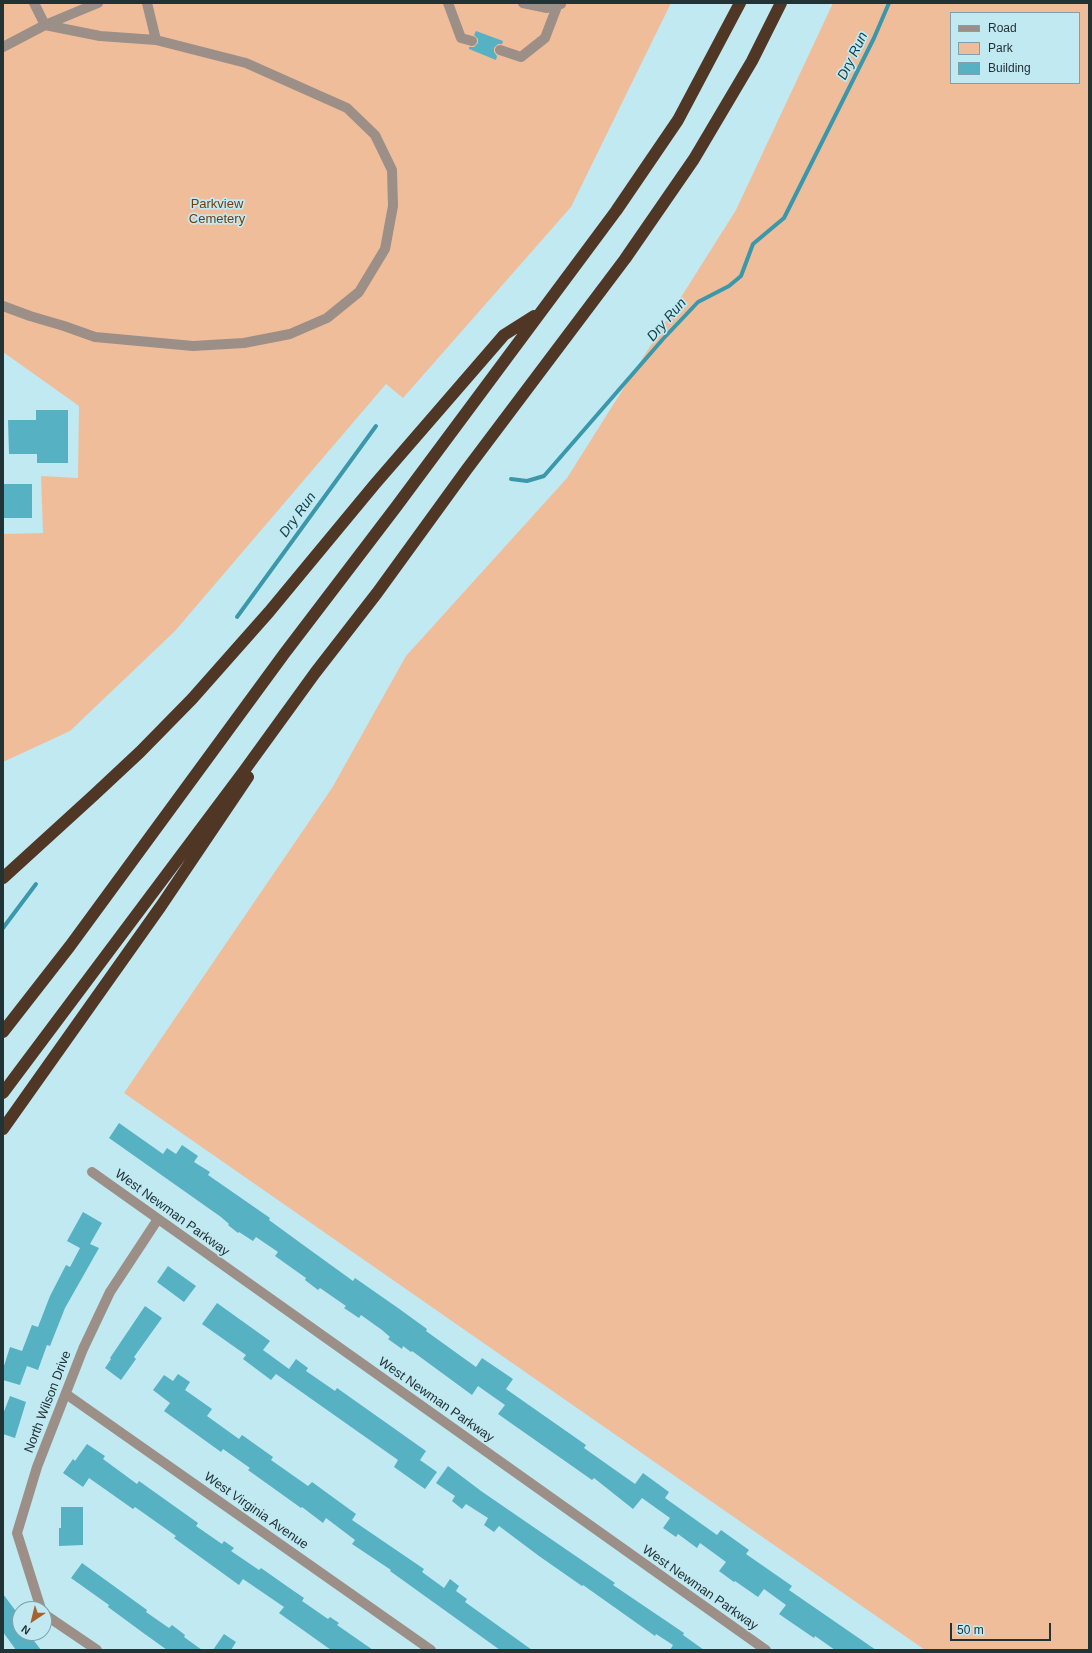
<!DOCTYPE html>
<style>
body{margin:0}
#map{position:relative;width:1092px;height:1653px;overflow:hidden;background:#c0e9f2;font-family:Helvetica,sans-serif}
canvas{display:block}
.frame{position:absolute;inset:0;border:4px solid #223336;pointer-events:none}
.legend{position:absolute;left:950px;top:12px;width:130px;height:72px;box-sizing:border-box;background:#c0e9f2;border:1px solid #81a0a7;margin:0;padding:5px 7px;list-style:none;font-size:12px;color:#223336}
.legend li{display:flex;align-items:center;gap:8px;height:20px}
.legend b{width:20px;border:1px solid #81a0a7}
.north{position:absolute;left:12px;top:1601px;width:40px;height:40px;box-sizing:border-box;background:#c0e9f2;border:1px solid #81a0a7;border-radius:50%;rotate:215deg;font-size:11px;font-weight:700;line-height:16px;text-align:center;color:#223336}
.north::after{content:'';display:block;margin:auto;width:14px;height:18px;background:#a56330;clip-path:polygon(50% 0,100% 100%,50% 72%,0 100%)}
.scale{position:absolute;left:950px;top:1623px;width:101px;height:18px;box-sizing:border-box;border:2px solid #223336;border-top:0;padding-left:5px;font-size:12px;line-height:14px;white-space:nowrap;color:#223336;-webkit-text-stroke:3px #c0e9f2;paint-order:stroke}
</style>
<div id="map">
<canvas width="1092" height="1653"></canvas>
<div class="frame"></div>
<ul class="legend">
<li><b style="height:5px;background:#9c8f87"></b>Road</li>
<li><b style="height:11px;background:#f0bd9b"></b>Park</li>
<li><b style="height:11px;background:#56b1c3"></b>Building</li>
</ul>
<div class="north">N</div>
<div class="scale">50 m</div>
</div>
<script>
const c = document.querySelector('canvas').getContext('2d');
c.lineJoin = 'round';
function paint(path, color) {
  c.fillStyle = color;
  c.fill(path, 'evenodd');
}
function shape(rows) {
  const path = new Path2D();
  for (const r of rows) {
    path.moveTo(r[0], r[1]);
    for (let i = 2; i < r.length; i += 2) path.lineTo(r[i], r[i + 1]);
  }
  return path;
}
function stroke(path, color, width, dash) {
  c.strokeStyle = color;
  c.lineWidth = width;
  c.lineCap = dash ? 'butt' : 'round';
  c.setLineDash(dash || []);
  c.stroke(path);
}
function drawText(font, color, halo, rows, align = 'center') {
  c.font = font + ' Helvetica,sans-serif';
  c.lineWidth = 3.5;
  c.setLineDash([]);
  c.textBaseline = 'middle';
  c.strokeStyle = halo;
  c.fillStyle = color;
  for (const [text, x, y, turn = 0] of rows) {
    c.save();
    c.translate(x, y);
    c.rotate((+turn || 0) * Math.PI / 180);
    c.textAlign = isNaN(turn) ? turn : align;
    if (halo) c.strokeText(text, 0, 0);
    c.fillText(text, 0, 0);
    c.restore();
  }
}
paint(shape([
 [3,3,671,3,571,207,403,398,386,384,175,631,70,731,3,762,3,534,43,533,41,476,78,478,79,406,3,352],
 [833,3,1089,3,1089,1650,925,1650,124,1093,332,788,406,656,567,478,736,210],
 [951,13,1079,13,1079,83,951,83]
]), '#f0bd9b');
stroke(shape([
 [511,479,527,481,544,476,663,339,698,302,729,286,741,276,753,244,784,218,874,38,889,3],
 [237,617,376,426],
 [3,928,36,884]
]), '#3b98aa', 4);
paint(shape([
 [476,31,503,41,502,44,498,44,494,48,494,52,497,56,496,60,469,49,469,47,474,47,478,43,478,39,474,35],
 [36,410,68,410,68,463,37,463,37,454,9,454,8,420,36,420],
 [3,484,32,484,32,518,3,518],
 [119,1123,163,1154,167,1148,176,1154,182,1145,198,1156,194,1162,210,1172,208,1175,270,1218,269,1220,306,1247,353,1281,355,1278,398,1308,427,1329,426,1331,476,1367,482,1358,513,1379,506,1389,586,1445,584,1448,635,1484,643,1473,669,1492,665,1498,717,1535,721,1530,749,1550,746,1554,792,1586,789,1590,876,1650,835,1650,815,1636,814,1638,779,1614,786,1605,764,1589,758,1597,735,1581,734,1582,719,1571,726,1562,700,1543,697,1548,678,1534,676,1537,663,1528,670,1518,642,1498,633,1509,594,1478,592,1480,498,1414,505,1405,478,1386,472,1395,412,1351,411,1352,403,1346,402,1349,388,1339,390,1337,382,1330,361,1315,359,1318,344,1308,346,1306,320,1288,318,1290,305,1280,306,1278,275,1256,278,1252,256,1237,253,1241,239,1232,238,1233,228,1225,229,1224,221,1217,109,1138],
 [83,1212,102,1223,90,1244,99,1248,65,1308,50,1346,47,1345,38,1370,27,1366,20,1385,3,1380,3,1369,10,1347,22,1351,32,1325,38,1327,50,1296,66,1265,70,1267,80,1248,67,1241],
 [168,1266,196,1286,184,1302,157,1282],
 [217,1303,270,1341,263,1350,289,1369,296,1359,308,1368,306,1371,335,1391,337,1388,426,1451,420,1460,437,1472,425,1489,394,1467,398,1460,276,1374,271,1380,243,1359,246,1355,202,1324],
 [145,1306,162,1318,134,1357,136,1359,121,1380,105,1368,111,1359,110,1358],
 [178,1374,190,1382,185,1390,212,1409,207,1416,239,1439,242,1435,273,1457,271,1460,308,1486,312,1482,356,1514,352,1520,424,1569,422,1572,444,1588,450,1579,459,1586,456,1591,467,1599,465,1602,532,1650,500,1650,390,1571,391,1570,352,1544,355,1540,326,1518,323,1523,302,1507,301,1508,248,1470,250,1468,223,1449,221,1452,164,1411,170,1403,153,1390,164,1375,173,1381],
 [10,1396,26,1402,15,1438,3,1434,3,1414],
 [87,1444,105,1456,103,1459,137,1484,139,1481,198,1523,196,1526,222,1544,224,1541,234,1548,231,1551,259,1570,261,1568,288,1587,304,1598,302,1601,328,1619,330,1617,339,1623,337,1625,373,1650,331,1650,279,1613,284,1607,243,1579,239,1585,174,1538,176,1536,135,1507,133,1509,89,1478,83,1487,63,1473,73,1459,75,1461],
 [448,1466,481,1491,615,1583,613,1585,684,1633,683,1635,704,1650,670,1650,673,1645,656,1634,655,1636,583,1585,582,1586,539,1556,499,1526,494,1532,484,1525,488,1518,466,1504,462,1509,452,1501,455,1496,436,1483],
 [61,1507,83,1507,83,1545,59,1546,59,1528,61,1528],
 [82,1563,147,1610,146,1612,169,1628,172,1625,185,1635,184,1637,202,1650,167,1650,142,1632,108,1607,109,1605,71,1578],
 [3,1594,18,1614,16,1615,20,1621,20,1633,28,1633,41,1650,16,1650,3,1632],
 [224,1634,236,1642,231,1650,213,1650]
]), '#56b1c3');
stroke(shape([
 [34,3,45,25,98,3],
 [147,3,156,40],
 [448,3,461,38,472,41],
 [523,3,547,8,561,4],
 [3,47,45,25,100,36,156,40,246,63,347,108,375,135,392,170,393,206,385,249,359,292,327,318,290,334,244,343,193,346,95,337,64,326,30,316,3,306],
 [500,50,521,57,545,38,558,4],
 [92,1172,766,1650],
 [66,1394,431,1650],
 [41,1609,17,1533,37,1467,83,1349,110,1292,158,1219],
 [44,1614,97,1650]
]), '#9c8f87', 10);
stroke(shape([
 [3,878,94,795,140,752,192,699,269,612,375,484,504,335,534,316],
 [3,1032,70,946,284,654,396,507,616,211,678,120,740,3],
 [3,1093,244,771,315,673,377,593,467,469,625,259,694,159,752,61,781,3],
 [3,1129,161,906,248,777]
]), '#4f3625', 12);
drawText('13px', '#733c0a', '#c0e9f2', [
 ["Parkview",217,204],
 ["Cemetery",217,219]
]);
drawText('13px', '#223336', '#c0e9f2', [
 ["West Newman Parkway",172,1213,36],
 ["West Newman Parkway",436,1400,35],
 ["North Wilson Drive",48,1402,-69],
 ["West Virginia Avenue",256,1511,35],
 ["West Newman Parkway",700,1588,35]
]);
drawText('italic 14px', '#143e47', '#c0e9f2', [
 ["Dry Run",853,56,-64],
 ["Dry Run",667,320,-49],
 ["Dry Run",298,515,-54]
]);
</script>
